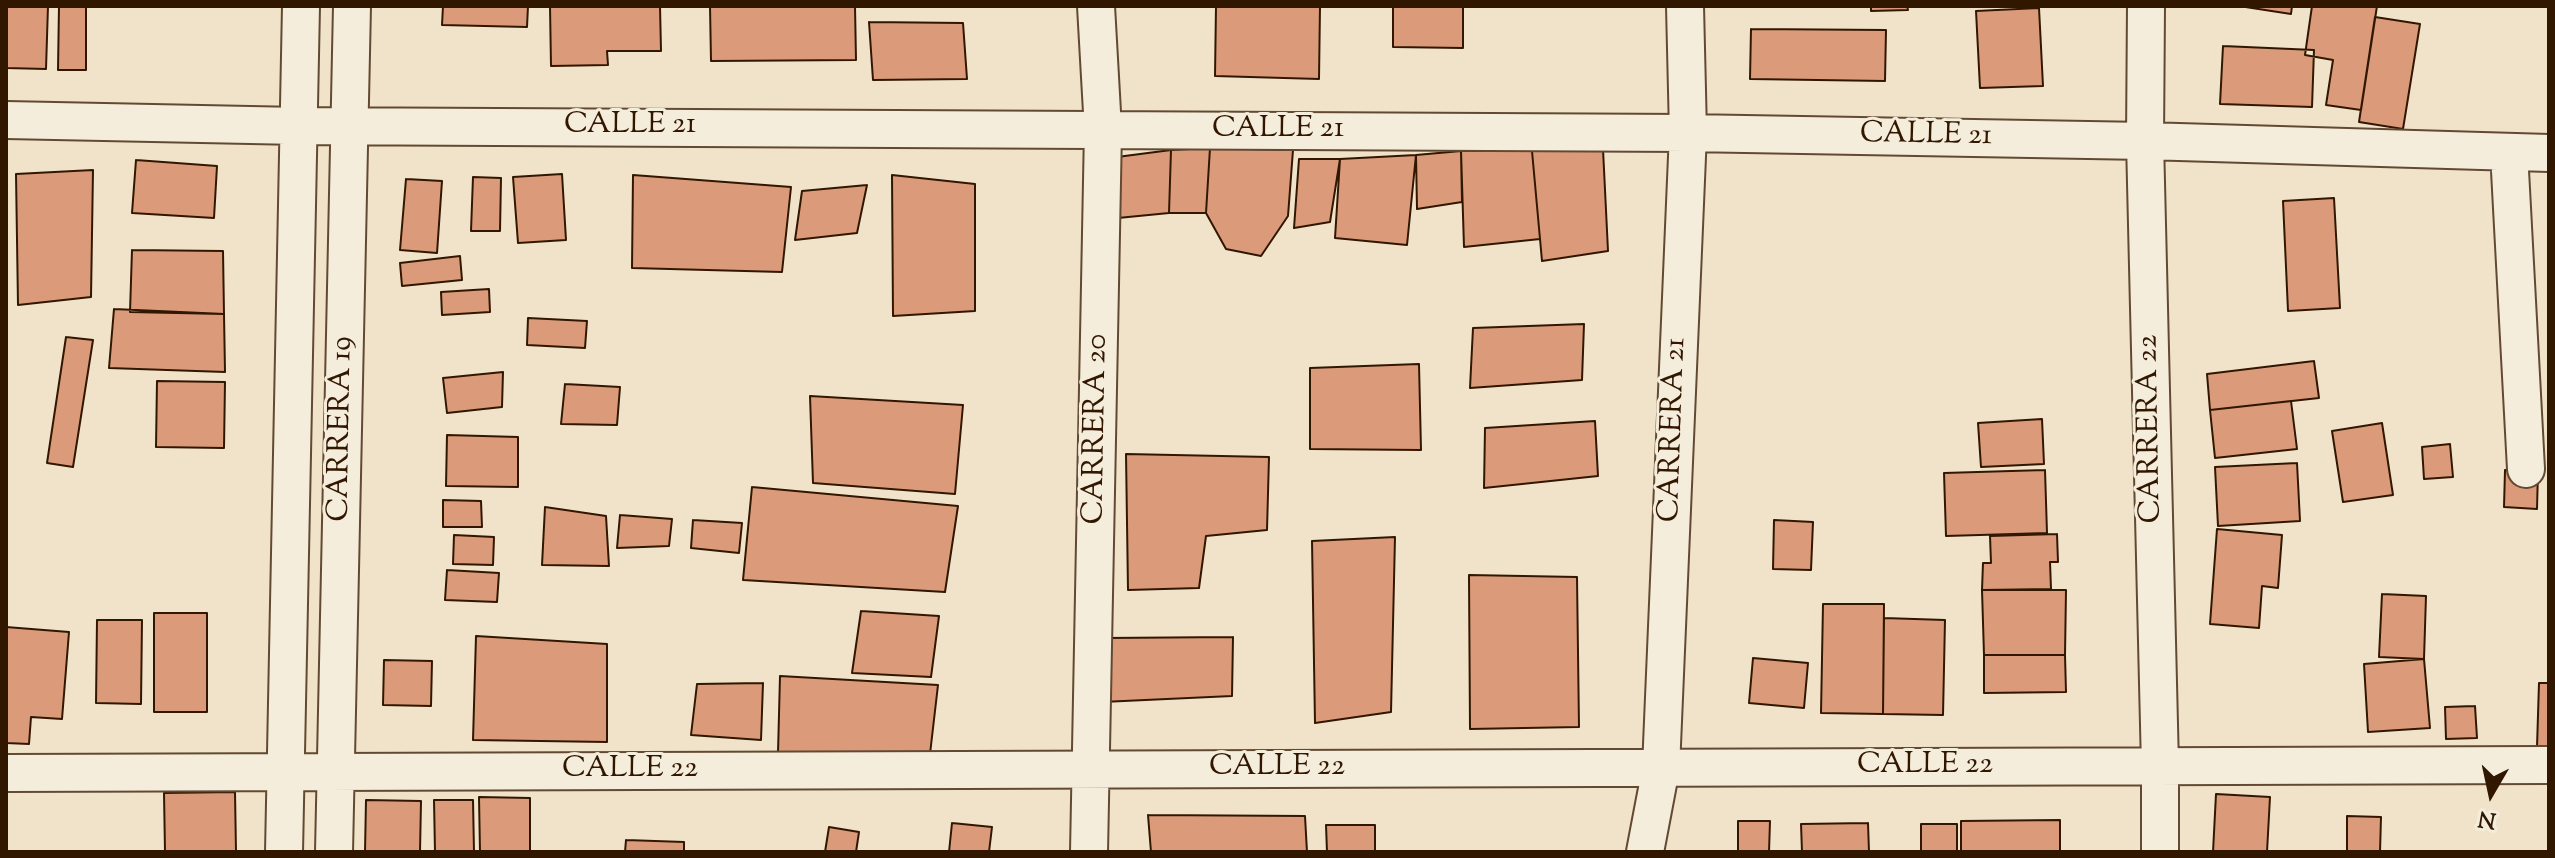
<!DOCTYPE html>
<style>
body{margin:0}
#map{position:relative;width:2555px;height:858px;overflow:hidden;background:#f0e3c9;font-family:"Sorts Mill Goudy",serif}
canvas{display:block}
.frame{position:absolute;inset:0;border:8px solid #321700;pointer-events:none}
.north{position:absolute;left:2451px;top:754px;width:80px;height:80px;-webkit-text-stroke:6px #f5eddc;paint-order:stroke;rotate:189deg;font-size:22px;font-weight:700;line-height:32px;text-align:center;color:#321700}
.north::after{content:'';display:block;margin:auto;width:28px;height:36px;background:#321700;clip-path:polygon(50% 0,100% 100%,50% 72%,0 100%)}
</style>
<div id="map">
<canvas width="2555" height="858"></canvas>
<div class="frame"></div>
<div class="north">N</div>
</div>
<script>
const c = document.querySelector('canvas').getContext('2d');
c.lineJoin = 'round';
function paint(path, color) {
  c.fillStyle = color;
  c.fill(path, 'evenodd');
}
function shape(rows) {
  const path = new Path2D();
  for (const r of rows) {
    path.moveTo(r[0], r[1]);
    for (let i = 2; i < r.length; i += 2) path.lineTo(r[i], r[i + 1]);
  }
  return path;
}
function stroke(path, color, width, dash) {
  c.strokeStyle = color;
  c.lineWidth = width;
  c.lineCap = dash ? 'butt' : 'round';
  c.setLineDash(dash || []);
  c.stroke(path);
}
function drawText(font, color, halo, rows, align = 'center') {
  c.font = font + ' "Sorts Mill Goudy",serif';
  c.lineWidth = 6;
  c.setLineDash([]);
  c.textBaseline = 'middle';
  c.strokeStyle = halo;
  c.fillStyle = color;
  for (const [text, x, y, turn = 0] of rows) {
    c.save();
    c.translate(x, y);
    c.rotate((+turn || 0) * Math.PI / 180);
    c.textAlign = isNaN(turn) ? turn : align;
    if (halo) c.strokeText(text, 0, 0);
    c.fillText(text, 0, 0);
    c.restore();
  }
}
const building = shape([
 [6,6,48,6,46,69,6,68,6,6],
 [59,6,86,6,86,70,58,70,59,6],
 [443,6,528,6,527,27,442,25,443,6],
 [550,6,660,6,661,51,607,51,608,65,551,66,550,6],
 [710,6,855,6,856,60,711,61,710,6],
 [1216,6,1320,6,1319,79,1215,76,1216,6],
 [1393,6,1463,6,1463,48,1393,47,1393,6],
 [1871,6,1907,6,1908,10,1871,11,1871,6],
 [2239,6,2292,6,2291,14,2239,6],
 [2312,6,2377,6,2361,110,2326,105,2333,60,2305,55,2312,6],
 [2039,8,2043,86,1980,88,1976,11,2039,8],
 [2375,17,2420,24,2403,129,2359,122,2375,17],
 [869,22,963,23,967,79,873,80,869,22],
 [1751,29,1886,30,1885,81,1750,79,1751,29],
 [2223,46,2314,50,2312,107,2220,104,2223,46],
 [1210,148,1293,150,1288,216,1261,256,1226,249,1206,213,1210,148],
 [1210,148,1206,213,1169,213,1171,150,1210,148],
 [1603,149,1608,251,1542,261,1532,151,1603,149],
 [1171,150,1169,213,1118,218,1117,157,1171,150],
 [1461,151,1532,151,1540,239,1464,247,1461,151],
 [1461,151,1462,202,1417,209,1416,155,1461,151],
 [1416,155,1407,245,1335,238,1340,159,1416,155],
 [1299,159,1340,159,1330,222,1294,228,1299,159],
 [136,160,217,166,214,218,132,213,136,160],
 [93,170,91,297,18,305,16,174,93,170],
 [562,174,566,240,518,243,513,177,562,174],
 [633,175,791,187,782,272,632,268,633,175],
 [892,175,975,184,975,311,893,316,892,175],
 [473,177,501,178,500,231,471,231,473,177],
 [406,179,442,181,437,253,400,250,406,179],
 [867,185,857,233,795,240,802,191,867,185],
 [2334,198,2340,308,2288,311,2283,201,2334,198],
 [132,250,223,251,224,314,130,312,132,250],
 [460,256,462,280,402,286,400,263,460,256],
 [489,289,490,312,442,315,441,292,489,289],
 [114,309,224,314,225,372,109,368,114,309],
 [528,318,587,321,585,348,527,345,528,318],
 [1584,324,1582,380,1470,388,1473,328,1584,324],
 [66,337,93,340,73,467,47,463,66,337],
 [2314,361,2319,398,2210,410,2207,374,2314,361],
 [1419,364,1421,450,1310,449,1310,368,1419,364],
 [503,372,502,407,447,413,443,378,503,372],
 [157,381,225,382,224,448,156,447,157,381],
 [565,384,620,387,617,425,561,424,565,384],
 [810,396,963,405,955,494,813,483,810,396],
 [2291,401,2297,449,2215,458,2210,410,2291,401],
 [2042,419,2044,464,1981,467,1978,423,2042,419],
 [1595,421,1598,476,1484,488,1485,428,1595,421],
 [2382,423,2393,495,2343,502,2332,431,2382,423],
 [447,435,518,437,518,487,446,486,447,435],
 [2450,444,2453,477,2424,479,2422,447,2450,444],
 [1126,454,1269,457,1267,530,1206,536,1199,588,1128,590,1126,454],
 [2297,463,2300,521,2218,526,2215,467,2297,463],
 [2045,470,2047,533,1946,536,1944,473,2045,470],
 [2505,470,2538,471,2537,509,2504,507,2505,470],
 [752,487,958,506,945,592,743,580,752,487],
 [443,500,481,501,482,527,443,527,443,500],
 [545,507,606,516,609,566,542,565,545,507],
 [620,515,672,519,669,546,617,548,620,515],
 [693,520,742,523,739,553,691,548,693,520],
 [1774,520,1813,522,1811,570,1773,569,1774,520],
 [2217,529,2282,535,2278,588,2262,586,2259,628,2210,624,2217,529],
 [2057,534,2058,562,2050,562,2051,589,1982,590,1983,563,1991,563,1990,536,2057,534],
 [454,535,494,537,493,565,453,564,454,535],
 [1395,537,1391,712,1315,723,1312,541,1395,537],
 [447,570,499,573,497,602,445,600,447,570],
 [1469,575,1577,577,1579,727,1470,729,1469,575],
 [1982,590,2066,590,2065,655,1984,655,1982,590],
 [2382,594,2426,596,2424,659,2379,657,2382,594],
 [1823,604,1884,604,1883,714,1821,713,1823,604],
 [861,611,939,616,931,677,852,673,861,611],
 [154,613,207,613,207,712,154,712,154,613],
 [1884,618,1945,620,1943,715,1883,714,1884,618],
 [97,620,142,620,141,704,96,703,97,620],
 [6,627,69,632,62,719,31,717,29,744,6,743,6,627],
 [476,636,607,644,607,742,473,740,476,636],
 [1233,637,1232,696,1102,702,1105,638,1233,637],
 [1984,655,2065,655,2066,692,1984,693,1984,655],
 [1753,658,1808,663,1804,708,1749,703,1753,658],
 [2424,659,2430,728,2368,732,2364,664,2424,659],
 [384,660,432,661,431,706,383,705,384,660],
 [780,676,938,685,930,754,778,753,780,676],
 [763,683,761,740,691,735,697,684,763,683],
 [2539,683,2549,683,2549,747,2537,747,2539,683],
 [2475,706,2477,738,2446,739,2445,707,2475,706],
 [235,792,236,852,165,852,164,793,235,792],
 [2216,794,2270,797,2267,852,2213,852,2216,794],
 [479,797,530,798,530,852,480,852,479,797],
 [366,800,421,801,420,852,365,852,366,800],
 [434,800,473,800,474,852,435,852,434,800],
 [1148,815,1305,816,1307,852,1151,852,1148,815],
 [2347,816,2381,817,2380,852,2347,852,2347,816],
 [2060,820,2060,852,1961,852,1961,821,2060,820],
 [1738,821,1770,821,1769,852,1738,852,1738,821],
 [952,823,992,827,989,852,949,852,952,823],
 [1868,823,1869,852,1802,852,1801,824,1868,823],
 [1921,824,1957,824,1957,852,1921,852,1921,824],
 [1326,825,1375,825,1375,852,1327,852,1326,825],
 [829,827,859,832,856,852,825,852,829,827],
 [626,840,684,842,684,852,625,852,626,840]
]);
paint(building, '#db9b7a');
stroke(building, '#321700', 2);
const street = shape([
 [2146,6,2145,141,2160,766,2160,852],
 [6,120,299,126,1688,133,2145,141,2549,153],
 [2509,152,2526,469],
 [6,773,2549,765],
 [284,852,301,6],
 [334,852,352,6],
 [1089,852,1103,130,1096,6],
 [1645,852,1661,768,1688,133,1685,6]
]);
stroke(street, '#624a32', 40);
stroke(street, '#f5eddc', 36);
drawText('30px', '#321700', '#f5eddc', [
 ["CALLE 21",630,127],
 ["CALLE 21",1278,131],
 ["CALLE 21",1926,137,1],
 ["CARRERA 19",343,429,-89],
 ["CARRERA 20",1098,429,-89],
 ["CARRERA 22",2152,429,-91],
 ["CARRERA 21",1675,430,-88],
 ["CALLE 22",1925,767],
 ["CALLE 22",1277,769],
 ["CALLE 22",630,771]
]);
</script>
